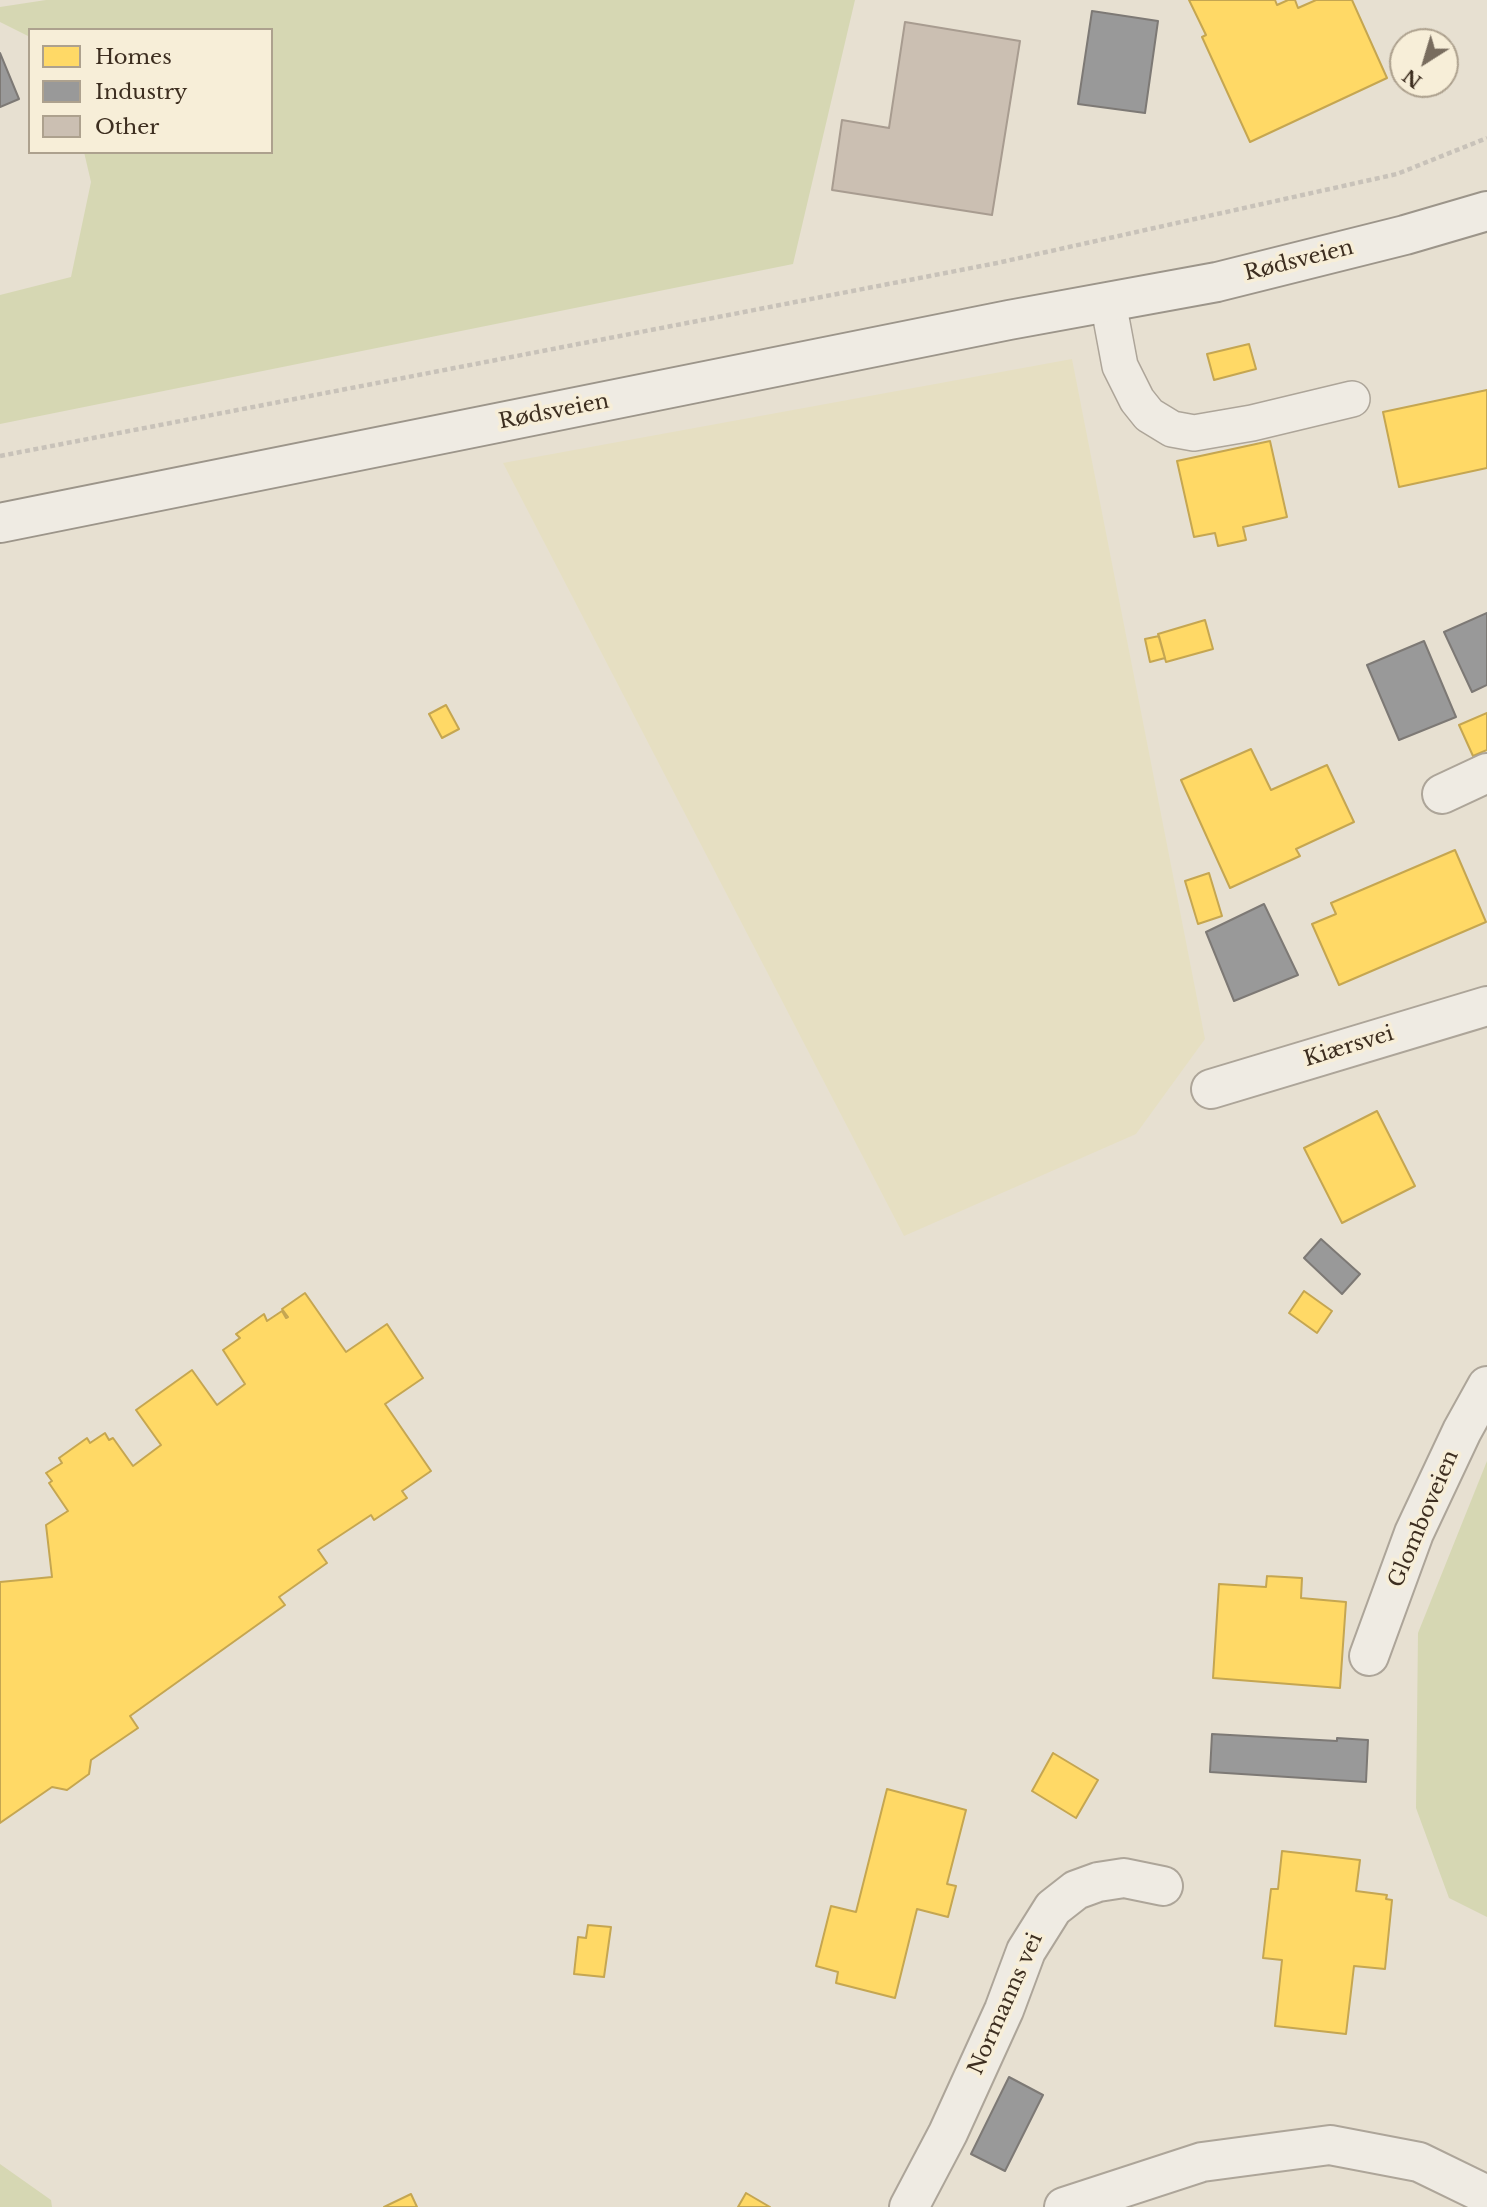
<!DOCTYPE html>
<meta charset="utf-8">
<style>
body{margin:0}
#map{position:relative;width:1487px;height:2207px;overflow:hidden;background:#e7e0d1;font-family:"Libre Baskerville",serif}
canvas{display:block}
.legend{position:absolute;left:28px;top:28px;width:245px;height:126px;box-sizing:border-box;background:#f7eed8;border:2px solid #ada18e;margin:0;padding:9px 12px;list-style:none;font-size:21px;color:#3d2e20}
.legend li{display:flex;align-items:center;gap:14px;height:35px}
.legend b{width:35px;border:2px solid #ada18e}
.north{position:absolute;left:1389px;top:28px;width:70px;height:70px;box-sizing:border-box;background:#f7eed8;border:2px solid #ada18e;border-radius:50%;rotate:217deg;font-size:19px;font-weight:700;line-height:28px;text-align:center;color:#3d2e20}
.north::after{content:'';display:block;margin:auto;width:24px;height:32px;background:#786c5e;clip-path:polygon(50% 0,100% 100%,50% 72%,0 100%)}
</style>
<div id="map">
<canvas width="1487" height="2207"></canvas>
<ul class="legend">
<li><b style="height:19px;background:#ffd966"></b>Homes</li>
<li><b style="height:19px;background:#999"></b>Industry</li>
<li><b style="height:19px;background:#cbbfb2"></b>Other</li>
</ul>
<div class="north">N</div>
</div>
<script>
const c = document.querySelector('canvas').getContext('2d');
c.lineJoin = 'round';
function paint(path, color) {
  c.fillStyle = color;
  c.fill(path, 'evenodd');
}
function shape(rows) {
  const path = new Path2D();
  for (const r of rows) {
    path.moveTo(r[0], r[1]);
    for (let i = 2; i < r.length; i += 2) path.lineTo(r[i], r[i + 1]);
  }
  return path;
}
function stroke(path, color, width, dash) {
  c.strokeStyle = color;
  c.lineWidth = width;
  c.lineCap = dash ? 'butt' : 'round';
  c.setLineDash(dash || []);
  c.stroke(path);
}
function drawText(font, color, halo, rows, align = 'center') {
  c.font = font + ' "Libre Baskerville",serif';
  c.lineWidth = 7;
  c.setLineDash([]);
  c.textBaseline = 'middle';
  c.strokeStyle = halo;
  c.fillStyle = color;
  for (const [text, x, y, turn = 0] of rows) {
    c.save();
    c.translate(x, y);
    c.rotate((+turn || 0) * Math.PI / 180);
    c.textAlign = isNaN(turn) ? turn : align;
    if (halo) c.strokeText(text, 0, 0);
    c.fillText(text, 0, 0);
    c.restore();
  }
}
paint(shape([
 [1072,359,1205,1039,1136,1134,904,1236,503,463]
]), '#e6dfc2');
paint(shape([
 [46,0,855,0,793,264,0,424,0,295,71,277,91,182,84,152,271,152,271,30,30,30,30,37,0,22,0,7],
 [1487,1461,1487,1917,1449,1898,1416,1808,1418,1633],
 [0,2164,51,2200,52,2207,0,2207]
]), '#d6d7b3');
const homes = shape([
 [1189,0,1275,0,1277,5,1288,0,1295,0,1298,8,1316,0,1352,0,1387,78,1250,142,1202,37,1206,35,1189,0],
 [1249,344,1256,369,1214,380,1207,354,1249,344],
 [1487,390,1487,468,1399,487,1383,412,1487,390],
 [1270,441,1287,517,1243,527,1246,540,1218,546,1215,533,1194,537,1177,461,1270,441],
 [1205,620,1213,649,1166,662,1158,634,1205,620],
 [1159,636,1165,658,1150,662,1145,639,1159,636],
 [446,705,459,729,442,738,429,714,446,705],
 [1487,713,1487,750,1473,756,1459,725,1487,713],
 [1251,749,1271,790,1327,765,1354,822,1296,849,1300,856,1230,888,1181,780,1251,749],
 [1455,850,1486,922,1339,985,1312,924,1336,914,1331,903,1455,850],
 [1209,873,1222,916,1198,924,1185,881,1209,873],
 [1377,1111,1415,1186,1342,1223,1304,1148,1377,1111],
 [1304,1291,1332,1311,1317,1333,1289,1313,1304,1291],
 [305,1293,346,1352,387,1324,423,1378,385,1404,431,1471,402,1491,407,1498,374,1520,371,1515,318,1550,327,1563,279,1597,285,1605,130,1716,138,1728,91,1760,89,1774,67,1790,52,1787,0,1823,0,1582,52,1577,46,1525,68,1511,49,1483,52,1481,46,1473,62,1463,59,1458,87,1438,90,1443,105,1433,109,1440,113,1438,133,1466,161,1445,136,1410,192,1370,217,1405,245,1384,223,1350,240,1338,236,1334,264,1314,267,1321,282,1311,286,1318,288,1317,282,1309,305,1293],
 [1267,1576,1302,1578,1301,1598,1346,1602,1340,1688,1213,1678,1219,1584,1266,1587,1267,1576],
 [1053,1753,1098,1780,1076,1818,1032,1791,1053,1753],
 [887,1789,966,1810,947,1884,956,1886,948,1917,917,1909,895,1998,836,1983,838,1972,816,1966,831,1906,856,1912,887,1789],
 [1282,1851,1360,1860,1356,1891,1387,1895,1386,1899,1392,1900,1385,1969,1354,1966,1346,2034,1275,2026,1282,1960,1263,1958,1271,1889,1278,1889,1282,1851],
 [588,1925,611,1927,604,1977,574,1974,578,1937,586,1938,588,1925],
 [746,2193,770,2207,738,2207,746,2193],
 [411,2194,417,2207,384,2207,411,2194]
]);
paint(homes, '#ffd966');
stroke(homes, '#c5a651', 2);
const industry = shape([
 [1092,11,1158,21,1145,113,1078,104,1092,11],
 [0,53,19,99,0,107,0,53],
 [1487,613,1487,685,1472,692,1444,632,1487,613],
 [1424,641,1456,717,1399,740,1367,665,1424,641],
 [1264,904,1298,975,1234,1001,1206,932,1264,904],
 [1321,1239,1360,1274,1342,1294,1304,1258,1321,1239],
 [1212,1734,1337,1741,1337,1738,1368,1740,1366,1782,1210,1772,1212,1734],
 [1009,2077,1043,2095,1005,2171,971,2154,1009,2077]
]);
paint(industry, '#999');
stroke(industry, '#7d7975', 2);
const building = shape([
 [905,22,1020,41,992,215,832,190,842,120,889,128,905,22]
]);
paint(building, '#cbbfb2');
stroke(building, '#a89c90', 2);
const lane = shape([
 [1108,302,1120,366,1137,400,1149,415,1172,429,1194,433,1252,423,1352,399]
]);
const street = shape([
 [1442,794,1487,773],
 [1211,1089,1487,1006],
 [1369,1656,1414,1533,1462,1431,1487,1386],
 [909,2207,948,2133,1004,2010,1026,1951,1053,1908,1076,1890,1098,1882,1124,1878,1163,1886],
 [1064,2207,1202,2162,1330,2145,1419,2162,1487,2195]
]);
const secondary = shape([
 [0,523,1009,320,1217,282,1405,235,1487,211]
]);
stroke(lane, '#ada599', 38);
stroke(street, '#ada599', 42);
stroke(secondary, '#9c958a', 42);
stroke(shape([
 [0,456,997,263,1397,174,1487,138]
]), '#c8c2b9', 4.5, [5, 3.5]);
stroke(lane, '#efebe3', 35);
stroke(street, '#efebe3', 38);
stroke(secondary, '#efebe3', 38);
drawText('21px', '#3d2e20', '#f7eed8', [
 ["Rødsveien",1299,261,-14],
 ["Rødsveien",554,412,-11],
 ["Kiærsvei",1349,1047,-17],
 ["Glomboveien",1424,1519,-67],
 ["Normanns vei",1006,2004,-66]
]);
</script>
